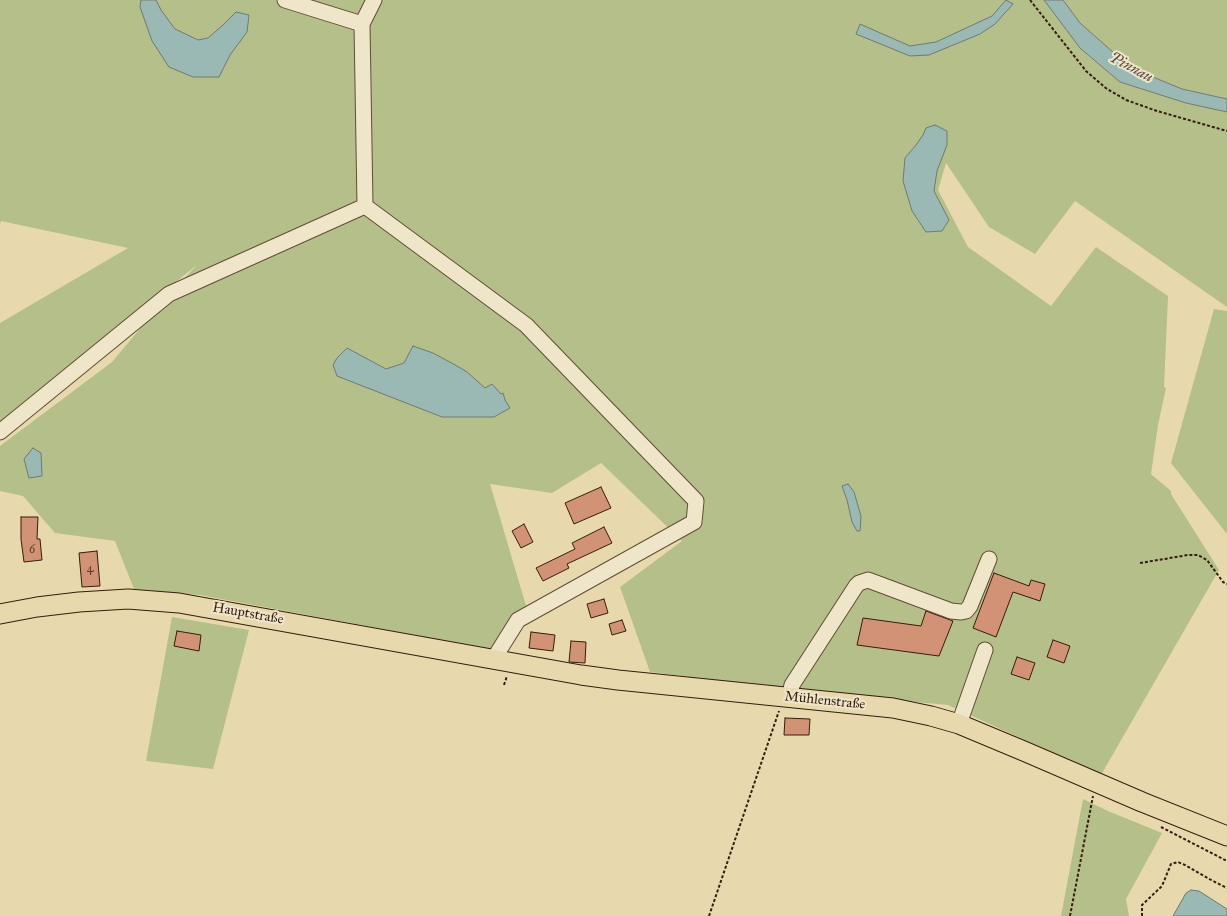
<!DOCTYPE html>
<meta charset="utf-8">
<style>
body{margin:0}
canvas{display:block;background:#e7d9ad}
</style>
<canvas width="1227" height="916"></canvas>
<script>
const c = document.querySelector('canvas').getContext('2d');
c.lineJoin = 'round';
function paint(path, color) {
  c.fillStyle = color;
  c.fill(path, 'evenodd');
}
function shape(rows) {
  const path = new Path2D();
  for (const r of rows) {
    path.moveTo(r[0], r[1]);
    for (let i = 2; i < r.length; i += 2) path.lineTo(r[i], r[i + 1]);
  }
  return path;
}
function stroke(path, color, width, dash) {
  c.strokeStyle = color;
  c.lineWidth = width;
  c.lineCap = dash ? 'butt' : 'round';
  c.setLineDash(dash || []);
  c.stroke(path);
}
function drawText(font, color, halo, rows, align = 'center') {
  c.font = font + ' "IM FELL Great Primer",serif';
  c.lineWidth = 4;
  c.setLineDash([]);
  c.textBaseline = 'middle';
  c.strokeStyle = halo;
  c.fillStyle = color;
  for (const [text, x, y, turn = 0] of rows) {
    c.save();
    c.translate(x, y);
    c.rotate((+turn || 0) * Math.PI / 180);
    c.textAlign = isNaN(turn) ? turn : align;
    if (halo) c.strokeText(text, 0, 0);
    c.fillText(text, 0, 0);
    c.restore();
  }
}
paint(shape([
 [0,0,1044,0,1080,48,1120,82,1186,103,1227,112,1227,307,1075,201,1035,254,989,227,946,163,938,190,968,247,1051,306,1096,247,1168,296,1164,387,1166,388,1158,425,1151,474,1171,491,1171,494,1219,570,1101,775,948,705,798,691,650,672,620,587,682,541,601,463,552,493,490,484,527,609,490,649,200,595,134,589,115,541,55,533,23,496,0,491,0,446,112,362,169,294,197,265,0,422,0,323,128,248,1,221,0,224],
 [1063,0,1227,0,1227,99,1182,89,1131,68,1080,23],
 [1214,309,1227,311,1227,534,1171,463],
 [172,617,249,630,213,769,146,761],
 [1083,799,1108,811,1162,833,1126,899,1129,916,1061,916]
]), '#b5bf8a');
const water = shape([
 [141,0,156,0,161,10,175,29,198,40,208,38,223,25,236,12,249,15,247,32,230,55,219,77,193,77,169,67,152,41,140,7,141,0],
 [1006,0,1013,4,995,24,980,34,929,55,910,56,856,34,860,24,910,46,936,42,992,16,1006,0],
 [1044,0,1063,0,1080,23,1131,68,1182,89,1227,99,1227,112,1186,103,1120,82,1080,48,1044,0],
 [935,125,947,131,947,145,937,171,934,191,949,220,942,231,926,232,912,211,903,181,905,158,916,145,923,135,926,128,935,125],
 [413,346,433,353,457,366,467,372,485,388,492,384,501,394,503,393,505,400,510,408,494,417,442,417,337,376,333,365,337,358,347,348,386,369,404,363,413,346],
 [33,448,41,453,42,476,29,478,24,459,33,448],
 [848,484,854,492,861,516,860,531,857,531,852,522,847,500,842,486,848,484],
 [1191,890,1199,891,1227,909,1227,916,1173,916,1186,893,1191,890]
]);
paint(water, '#9ab8b4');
stroke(water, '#727a72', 1);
const building = shape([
 [601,487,611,508,574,524,565,503,601,487],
 [21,517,38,517,37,539,40,539,42,560,24,562,21,539,21,517],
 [524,524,533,542,521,548,512,531,524,524],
 [604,527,612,543,567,564,569,568,543,581,536,568,575,549,572,543,604,527],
 [97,551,100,586,82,587,79,553,97,551],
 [994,573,1029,586,1031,580,1045,584,1040,601,1013,592,996,637,973,628,994,573],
 [604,599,608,613,591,618,587,604,604,599],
 [926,611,953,621,939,656,857,645,863,618,921,626,926,611],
 [622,620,626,631,612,635,609,624,622,620],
 [177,631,201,635,199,651,174,646,177,631],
 [531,632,555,635,553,651,529,648,531,632],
 [1053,640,1070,646,1064,663,1047,657,1053,640],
 [571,641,586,642,585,663,569,662,571,641],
 [1017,657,1035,663,1029,680,1011,674,1017,657],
 [785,718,810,719,809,735,784,735,785,718]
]);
paint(building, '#d19276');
stroke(building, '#351d0f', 1);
const minor = shape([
 [285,0,362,24],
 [365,206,526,325,696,501,694,522,518,620,493,660],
 [0,432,169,294,365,206,362,24,374,0],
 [789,698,792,685,856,586,859,583,868,580,951,611,961,612,966,611,970,606,989,559],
 [959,724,985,650]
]);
const major = shape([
 [0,614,37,607,79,602,128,599,179,603,581,675,618,680,893,708,931,716,959,724,1026,752,1142,802,1227,836]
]);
stroke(minor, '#624c36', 17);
stroke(major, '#351d0f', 21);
stroke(shape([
 [1030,0,1086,71,1107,89,1126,100,1157,111,1227,131],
 [1140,563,1188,555,1198,555,1207,560,1223,582,1227,584],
 [504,685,507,676],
 [1161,827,1227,861],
 [709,916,779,711],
 [1070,916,1093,796],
 [1142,916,1142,905,1162,886,1171,864,1178,862,1185,865,1213,881,1227,888]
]), '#351d0f', 2, [3, 2]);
stroke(minor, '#efe6ca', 15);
stroke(major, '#e7d9ad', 19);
drawText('12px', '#5c3a29', null, [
 ["6",32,550],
 ["4",90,569]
]);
drawText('14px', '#351d0f', '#efe6ca', [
 ["Hauptstraße",248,614,10],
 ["Mühlenstraße",825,701,6]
]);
drawText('italic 15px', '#534c41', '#efe6ca', [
 ["Pinnau",1131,68,28]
]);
</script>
